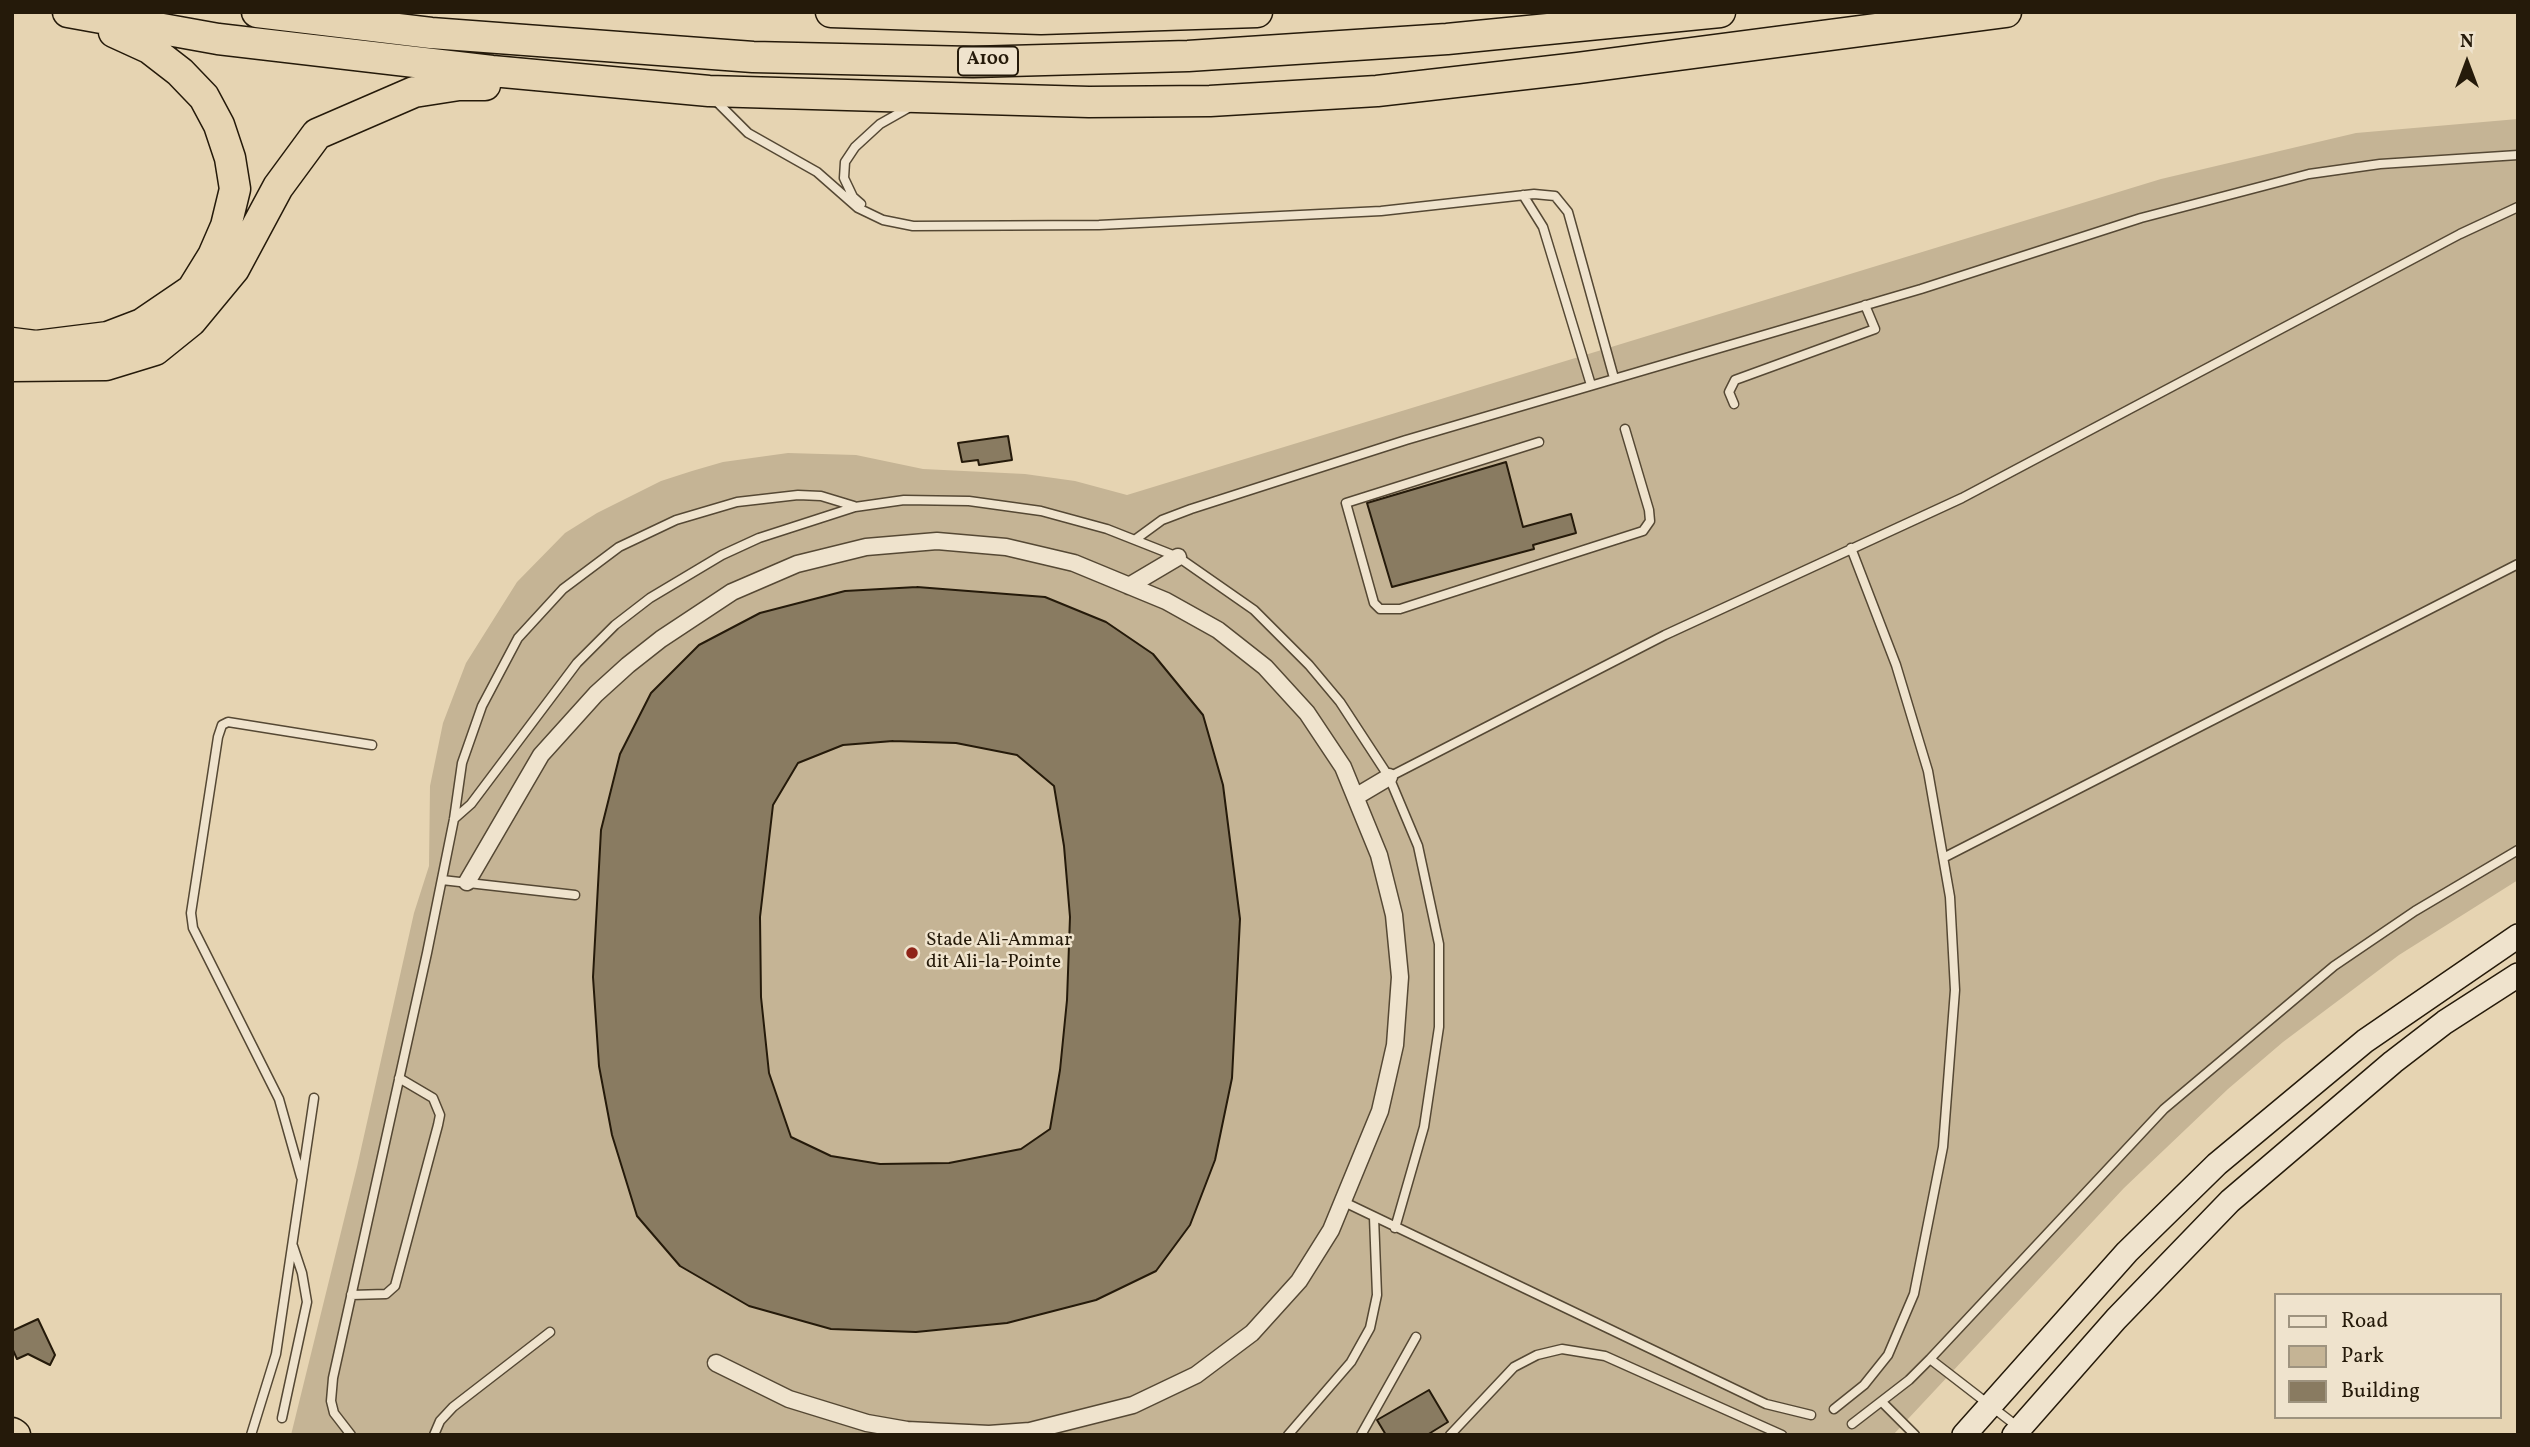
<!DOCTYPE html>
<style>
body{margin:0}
#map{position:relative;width:2530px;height:1447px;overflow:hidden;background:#e6d4b2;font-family:Vollkorn,serif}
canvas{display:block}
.frame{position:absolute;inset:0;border:14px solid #251a0a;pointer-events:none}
.legend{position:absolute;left:2274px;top:1293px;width:228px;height:126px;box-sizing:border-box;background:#efe3cd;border:2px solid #9e937f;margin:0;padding:9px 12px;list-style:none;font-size:21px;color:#251a0a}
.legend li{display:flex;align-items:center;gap:14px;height:35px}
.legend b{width:35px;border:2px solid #9e937f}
.north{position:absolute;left:2432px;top:28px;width:70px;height:70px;-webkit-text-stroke:5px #efe3cd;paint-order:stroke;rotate:0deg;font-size:19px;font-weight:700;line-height:28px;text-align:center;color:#251a0a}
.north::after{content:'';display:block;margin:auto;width:24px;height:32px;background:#251a0a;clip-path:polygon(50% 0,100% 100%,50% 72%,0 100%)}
</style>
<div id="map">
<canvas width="2530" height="1447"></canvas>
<div class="frame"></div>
<ul class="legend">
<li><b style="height:9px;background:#efe3cd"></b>Road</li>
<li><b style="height:19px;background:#c5b495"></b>Park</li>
<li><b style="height:19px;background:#897b61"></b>Building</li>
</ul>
<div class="north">N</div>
</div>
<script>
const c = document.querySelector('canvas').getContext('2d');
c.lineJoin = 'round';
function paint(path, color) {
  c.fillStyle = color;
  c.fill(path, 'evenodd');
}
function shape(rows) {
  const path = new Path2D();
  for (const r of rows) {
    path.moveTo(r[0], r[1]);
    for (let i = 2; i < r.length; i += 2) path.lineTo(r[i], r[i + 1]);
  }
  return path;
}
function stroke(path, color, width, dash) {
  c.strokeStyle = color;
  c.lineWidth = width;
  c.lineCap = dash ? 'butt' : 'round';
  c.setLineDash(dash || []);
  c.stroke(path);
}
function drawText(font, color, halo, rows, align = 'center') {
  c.font = font + ' Vollkorn,serif';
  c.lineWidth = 5;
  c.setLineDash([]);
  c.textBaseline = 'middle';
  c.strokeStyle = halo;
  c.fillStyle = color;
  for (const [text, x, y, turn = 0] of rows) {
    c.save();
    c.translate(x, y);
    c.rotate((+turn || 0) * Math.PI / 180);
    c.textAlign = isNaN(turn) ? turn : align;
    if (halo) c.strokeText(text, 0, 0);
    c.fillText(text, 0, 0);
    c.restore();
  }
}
paint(shape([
 [2518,119,2518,880,2399,955,2283,1042,2228,1089,2124,1188,1893,1435,291,1435,357,1167,414,913,429,866,430,786,443,723,466,663,517,582,565,533,597,513,661,481,692,471,723,462,788,453,856,455,923,469,1025,474,1075,481,1127,495,2161,179,2356,133]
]), '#c5b495');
const building = shape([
 [1008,436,1012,460,979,465,978,460,962,462,958,443,1008,436],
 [1506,462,1523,527,1571,514,1576,533,1533,545,1534,549,1392,587,1367,503,1506,462],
 [917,587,1045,597,1106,622,1153,654,1203,715,1223,785,1240,919,1232,1078,1215,1160,1190,1225,1156,1271,1096,1300,1007,1323,916,1332,831,1329,749,1306,680,1266,637,1216,612,1135,599,1066,593,977,601,830,620,754,651,693,699,645,760,613,845,591,917,587],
 [893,741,956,743,1017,755,1054,786,1064,846,1070,917,1067,1000,1060,1070,1050,1129,1021,1149,949,1163,880,1164,831,1156,791,1137,769,1073,761,997,760,917,773,805,798,763,843,745,893,741],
 [38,1319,55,1355,50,1365,28,1354,17,1359,12,1348,12,1331,38,1319],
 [1429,1390,1448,1422,1427,1435,1386,1435,1377,1420,1429,1390]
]);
paint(building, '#897b61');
stroke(building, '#251a0a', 2);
const lane = shape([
 [714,99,748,133,817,172,858,208,883,220,913,226,1099,225,1381,211,1534,194,1555,196,1568,212,1614,378],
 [1523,195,1543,227,1591,385],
 [861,204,853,197,844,178,845,162,855,147,880,124,910,107],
 [1734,404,1729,392,1735,380,1875,329,1865,305],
 [1539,442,1346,503,1374,603,1380,609,1400,609,1643,531,1650,521,1649,510,1625,429],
 [1136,539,1162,520,1191,509,1406,440,1921,289,2141,218,2309,174,2380,164,2518,155],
 [1389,777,1665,635,1962,498,2460,234,2518,207],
 [454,819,471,804,577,663,615,625,650,598,722,555,759,538,855,507,904,500,969,501,1041,511,1107,529,1178,557,1254,610,1309,665,1340,702,1389,777,1418,846,1439,944,1439,1027,1424,1127,1395,1228],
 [1945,857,2518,564],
 [442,880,575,895],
 [301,1177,279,1099,193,928,191,913,218,737,222,725,228,722,372,745],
 [1344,1202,1766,1404,1811,1415],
 [351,1295,386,1294,395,1286,438,1125,440,1115,433,1098,399,1078],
 [1930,1359,2018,1427],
 [1882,1402,1915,1435],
 [1834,1409,1864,1385,1888,1355,1914,1294,1943,1147,1955,990,1950,897,1928,771,1896,665,1851,548],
 [282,1418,307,1302,302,1273,293,1246],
 [1852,1424,1909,1380,1930,1359,2164,1109,2334,966,2415,911,2518,850],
 [251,1435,276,1354,314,1098],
 [351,1435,334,1413,331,1401,333,1378,427,953,454,819,462,763,482,706,518,638,563,589,619,547,676,520,737,502,798,495,821,496,854,506],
 [434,1435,440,1421,453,1407,550,1332],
 [1288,1435,1351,1362,1370,1328,1377,1295,1374,1217],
 [1361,1435,1416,1337],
 [1450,1435,1514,1367,1537,1355,1562,1349,1605,1356,1782,1435]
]);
const street = shape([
 [1129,586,1178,557],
 [1357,796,1389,777],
 [467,882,541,755,596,694,628,665,661,639,732,592,797,564,866,547,937,541,1006,547,1074,563,1166,601,1218,630,1265,667,1307,713,1343,767,1379,855,1394,915,1400,977,1395,1045,1380,1111,1331,1230,1299,1281,1252,1333,1196,1375,1133,1405,1030,1431,989,1434,907,1430,867,1423,789,1399,716,1363]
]);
const secondary = shape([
 [1964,1435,2127,1252,2217,1164,2365,1041,2518,936],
 [2014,1435,2116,1319,2230,1201,2393,1062,2445,1022,2518,975]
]);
const highway = shape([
 [68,12,218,39,492,71,709,91,1089,102,1210,101,1377,91,1578,68,2006,12],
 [257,12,431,33,753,57,973,62,1188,56,1447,39,1720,12],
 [831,12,1041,19,1257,12],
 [12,343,36,346,108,337,142,324,192,290,213,256,226,226,235,189,230,158,219,125,204,97,180,72,149,48,114,32],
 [12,366,106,365,155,350,191,321,234,269,278,187,317,134,414,92,459,85,485,85],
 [12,1433,15,1435]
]);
stroke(lane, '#554834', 11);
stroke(street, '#554834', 19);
stroke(secondary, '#251a0a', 26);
stroke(highway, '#251a0a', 33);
stroke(lane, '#efe3cd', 8);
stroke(street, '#efe3cd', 16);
stroke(secondary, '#efe3cd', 23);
stroke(highway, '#e6d4b2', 30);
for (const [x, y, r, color] of [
 [912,953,7,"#8f2418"]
]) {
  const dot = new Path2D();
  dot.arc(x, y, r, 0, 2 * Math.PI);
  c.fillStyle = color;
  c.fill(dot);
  stroke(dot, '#efe3cd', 2.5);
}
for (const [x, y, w] of [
 [988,61,60]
]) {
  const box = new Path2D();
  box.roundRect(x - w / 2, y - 14.5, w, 29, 5);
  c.fillStyle = '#efe3cd';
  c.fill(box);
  stroke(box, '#251a0a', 2);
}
drawText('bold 18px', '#251a0a', null, [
 ["A100",988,61]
]);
drawText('19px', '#251a0a', '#efe3cd', [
 ["Stade Ali-Ammar",926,942],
 ["dit Ali-la-Pointe",926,964]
], 'left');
</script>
